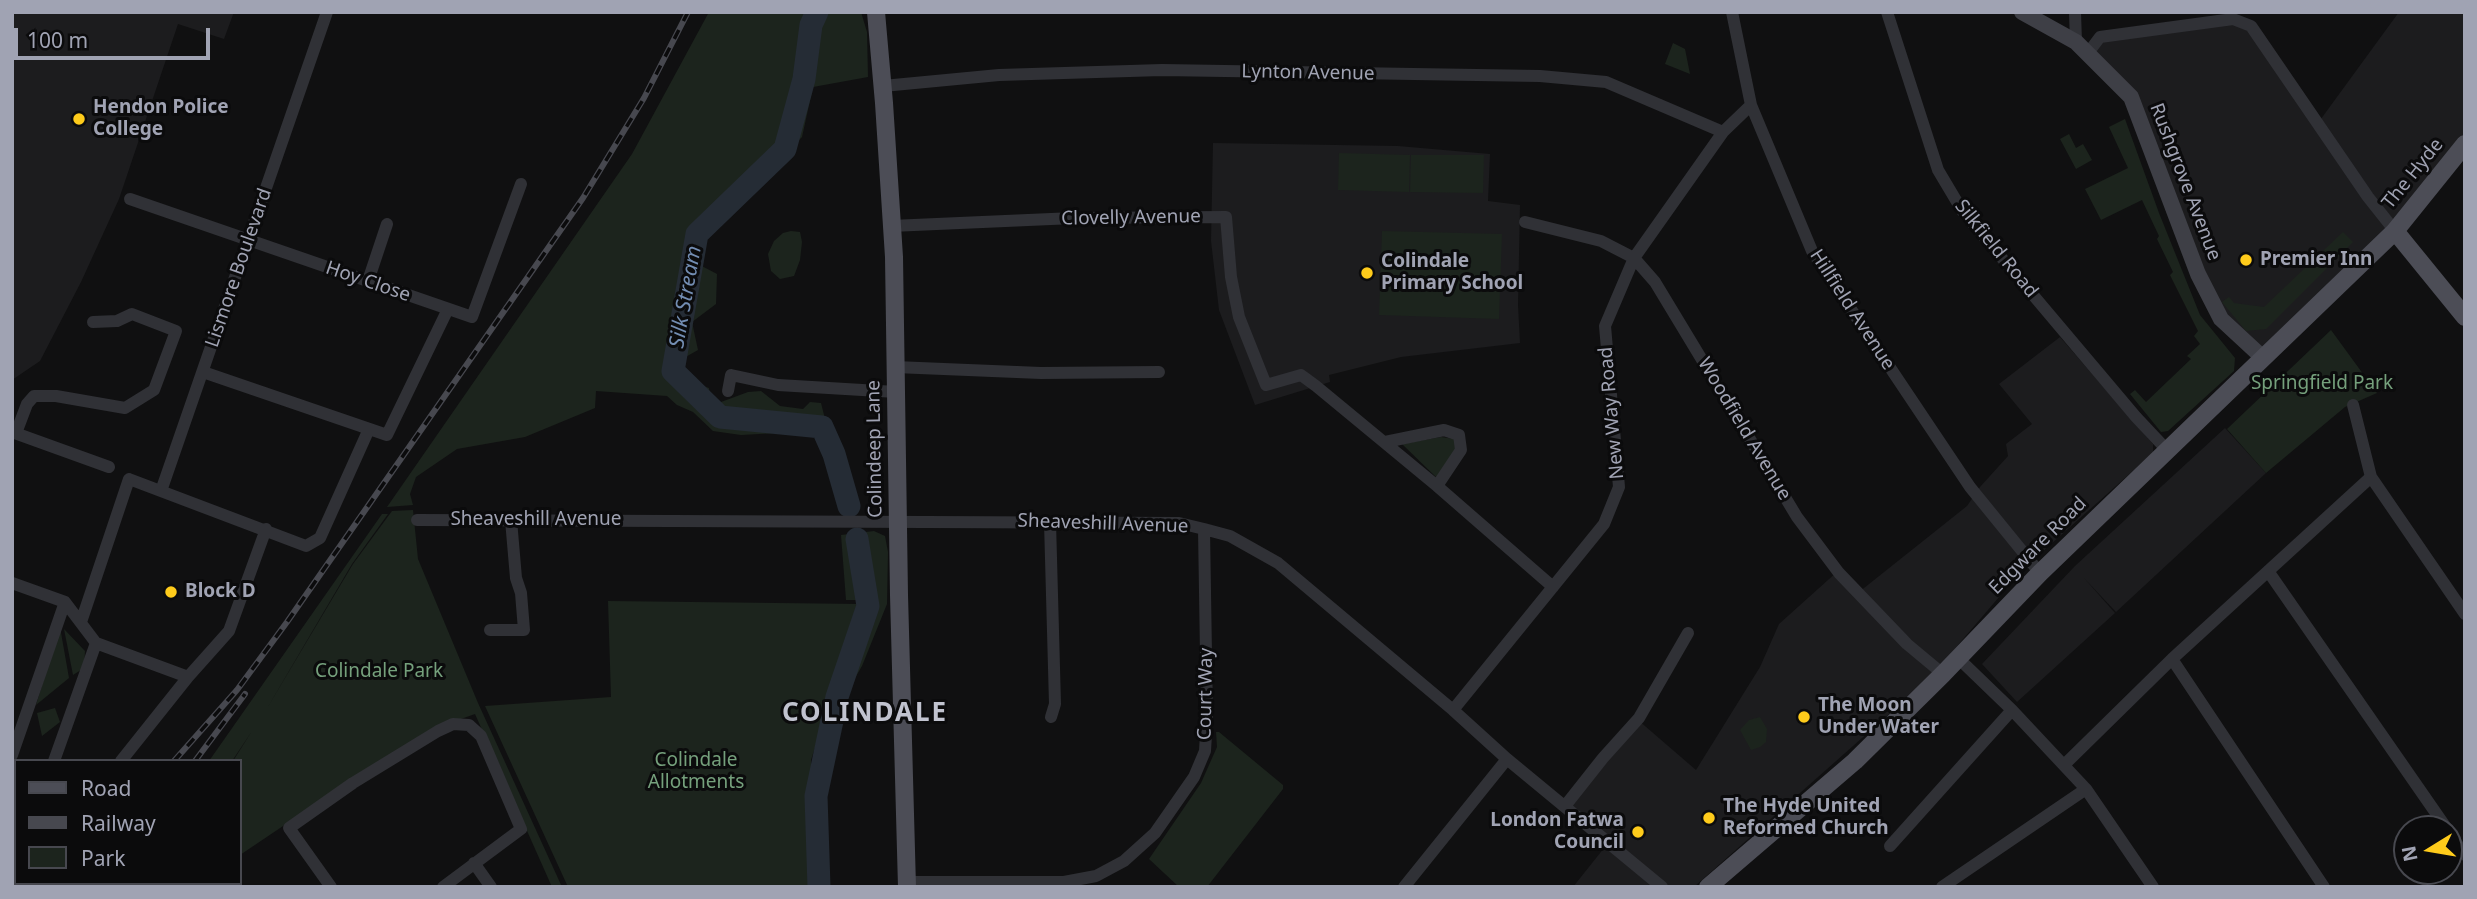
<!DOCTYPE html>
<style>
body{margin:0}
#map{position:relative;width:2477px;height:899px;overflow:hidden;background:#101011;font-family:"Noto Sans",sans-serif}
canvas{display:block}
.frame{position:absolute;inset:0;border:14px solid #a0a3b3;pointer-events:none}
.legend{position:absolute;left:14px;top:759px;width:228px;height:126px;box-sizing:border-box;background:#0b0b0c;border:2px solid #47484f;margin:0;padding:9px 12px;list-style:none;font-size:21px;color:#a0a3b3}
.legend li{display:flex;align-items:center;gap:14px;height:35px}
.legend b{width:35px;border:2px solid #47484f}
.north{position:absolute;left:2393px;top:815px;width:70px;height:70px;box-sizing:border-box;background:#0b0b0c;border:2px solid #47484f;border-radius:50%;rotate:259deg;font-size:19px;font-weight:700;line-height:28px;text-align:center;color:#a0a3b3}
.north::after{content:'';display:block;margin:auto;width:24px;height:32px;background:#fecb1b;clip-path:polygon(50% 0,100% 100%,50% 72%,0 100%)}
.scale{position:absolute;left:14px;top:28px;width:196px;height:32px;box-sizing:border-box;border:4px solid #a0a3b3;border-top:0;padding-left:9px;font-size:21px;line-height:24px;white-space:nowrap;color:#a0a3b3;-webkit-text-stroke:5px #0b0b0c;paint-order:stroke}
</style>
<div id="map">
<canvas width="2477" height="899"></canvas>
<div class="frame"></div>
<ul class="legend">
<li><b style="height:9px;background:#4c4d56"></b>Road</li>
<li><b style="height:9px;background:#47484f"></b>Railway</li>
<li><b style="height:19px;background:#1c241d"></b>Park</li>
</ul>
<div class="north">N</div>
<div class="scale">100 m</div>
</div>
<script>
const c = document.querySelector('canvas').getContext('2d');
c.lineJoin = 'round';
function paint(path, color) {
  c.fillStyle = color;
  c.fill(path, 'evenodd');
}
function shape(rows) {
  const path = new Path2D();
  for (const r of rows) {
    path.moveTo(r[0], r[1]);
    for (let i = 2; i < r.length; i += 2) path.lineTo(r[i], r[i + 1]);
  }
  return path;
}
function stroke(path, color, width, dash) {
  c.strokeStyle = color;
  c.lineWidth = width;
  c.lineCap = dash ? 'butt' : 'round';
  c.setLineDash(dash || []);
  c.stroke(path);
}
function drawText(font, color, halo, rows, align = 'center') {
  c.font = font + ' "Noto Sans",sans-serif';
  c.lineWidth = 6;
  c.setLineDash([]);
  c.textBaseline = 'middle';
  c.strokeStyle = halo;
  c.fillStyle = color;
  for (const [text, x, y, turn = 0] of rows) {
    c.save();
    c.translate(x, y);
    c.rotate((+turn || 0) * Math.PI / 180);
    c.textAlign = isNaN(turn) ? turn : align;
    if (halo) c.strokeText(text, 0, 0);
    c.fillText(text, 0, 0);
    c.restore();
  }
}
paint(shape([
 [12,12,234,12,224,39,178,24,119,199,81,282,40,361,12,380],
 [2399,12,2465,12,2465,145,2404,224,2262,357,2222,320,2130,97,2088,52,2099,37,2235,19,2251,25,2318,123],
 [1213,143,1398,146,1490,154,1488,201,1520,205,1518,305,1520,343,1401,357,1329,375,1330,382,1255,405,1219,310,1211,241],
 [2060,337,2153,444,2153,453,2023,569,1952,652,1915,691,1694,887,1573,887,1608,843,1565,806,1638,720,1696,770,1760,667,1779,624,1838,571,1859,592,1967,506,1980,487,2008,456,2006,444,2032,424,1999,384],
 [2225,428,2266,473,2116,612,2084,578,2115,613,2017,702,1982,664,2075,566]
]), '#1c1c1e');
paint(shape([
 [709,12,861,12,867,32,868,77,813,87,802,137,717,222,699,243,698,264,717,274,716,304,692,322,698,350,682,359,688,381,709,388,710,398,721,402,748,392,761,391,780,406,803,409,810,402,821,403,826,423,838,442,815,431,741,435,713,431,693,412,677,405,667,396,596,391,595,408,525,437,457,449,416,477,410,494,413,505,387,507,632,154],
 [1673,43,1685,49,1690,74,1665,64],
 [2125,119,2159,213,2200,315,2235,358,2234,371,2168,431,2161,432,2130,394,2135,390,2146,402,2191,359,2187,356,2200,344,2194,336,2198,331,2170,275,2173,272,2157,239,2159,236,2142,200,2101,220,2085,189,2128,168,2109,127],
 [2069,134,2076,148,2083,144,2092,160,2076,169,2060,139],
 [1339,153,1410,155,1409,192,1338,190],
 [1411,155,1484,155,1483,193,1410,192],
 [791,231,800,232,802,242,800,260,794,276,780,279,771,271,768,254,774,241,783,233],
 [1382,231,1502,234,1499,319,1379,315],
 [2343,232,2353,242,2266,329,2246,331,2222,302,2229,297,2234,303,2264,307],
 [2331,330,2377,393,2345,407,2266,473,2227,429],
 [1441,437,1455,439,1455,453,1437,478,1402,444],
 [413,510,418,559,478,703,562,887,552,887,475,714,444,725,338,789,240,855,240,761,233,761,252,731,232,761,209,761,382,514,388,514,352,564,266,710,353,564,392,511],
 [874,531,885,536,888,552,887,604,862,666,841,702,830,741,823,794,823,868,826,887,817,887,814,759,864,604,862,600,846,600,841,535],
 [608,601,861,604,811,760,815,887,568,887,485,706,611,697],
 [60,627,69,678,36,705],
 [64,629,85,651,84,668,73,675],
 [55,708,60,722,42,736,37,713],
 [1760,717,1767,729,1766,742,1760,747,1751,750,1740,730,1749,720],
 [1216,732,1219,732,1283,785,1283,789,1207,887,1179,887,1149,859,1201,783,1217,747]
]), '#1c241d');
stroke(shape([
 [817,12,811,25,804,79,785,149,697,234,673,371,720,417,822,427,834,454,849,506],
 [819,887,816,796,837,697,868,606,857,539]
]), '#252c35', 23);
stroke(shape([
 [1732,12,1751,105,1812,251,1970,487,2040,573],
 [1887,12,1938,170,1963,212,2136,417,2167,450],
 [2075,12,2076,42],
 [2088,53,2100,37,2233,19,2251,26,2368,197,2395,231],
 [883,86,999,75,1162,70,1540,76,1606,82,1723,132],
 [130,199,472,317,521,184],
 [1525,222,1601,241,1634,258,1655,282,1797,517,1839,573,1907,644,1943,674],
 [891,226,1074,218,1226,217,1231,277,1239,317,1266,385,1301,375,1316,386,1437,486,1553,587],
 [368,281,387,224],
 [895,367,1041,373,1159,372],
 [203,372,387,435,448,309],
 [728,391,731,375,778,385,896,392],
 [2353,405,2371,477,2465,614],
 [12,432,109,467],
 [16,433,27,404,34,396,56,396,125,408,154,390,176,331,132,314,117,321,93,322],
 [1385,442,1444,430,1459,435,1461,450,1437,486],
 [161,491,327,12],
 [417,520,1179,523,1204,529,1230,536,1278,563,1453,710,1507,759,1662,887],
 [1050,522,1055,704,1051,717],
 [2268,571,2447,829],
 [12,583,65,602,96,643,188,677,229,631,266,529],
 [81,622,129,479,306,546,320,538,369,429],
 [490,630,524,630,521,593,516,578,511,520],
 [1957,657,2012,710,2086,789,2153,887],
 [2172,659,2324,887],
 [1453,710,1604,524,1619,487,1605,326,1634,258,1723,132,1751,105],
 [12,755,65,602],
 [54,761,96,643],
 [121,761,188,677],
 [2064,765,2172,659,2371,477],
 [1565,806,1603,758,1639,718,1688,633],
 [2449,833,2465,855],
 [1890,846,2012,710],
 [474,863,491,887],
 [907,882,1064,882,1096,876,1124,861,1155,833,1194,777,1205,751,1207,717,1204,529],
 [331,887,289,828,353,783,438,731,453,724,469,725,481,736,521,829,443,887],
 [1404,887,1507,759],
 [1942,887,2086,789]
]), '#303136', 12);
stroke(shape([
 [2022,12,2076,42,2131,97,2198,274,2221,319,2262,357],
 [12,813,16,816],
 [91,883,95,887]
]), '#3e3f46', 16);
stroke(shape([
 [876,12,884,103,894,257,899,595,907,887],
 [2395,231,2465,317],
 [1708,887,1855,761,1943,674,2040,573,2395,231,2465,144]
]), '#4c4d56', 18);
const rail = shape([
 [174,761,237,690,287,622,583,198,644,98,688,12],
 [195,761,245,694],
 [82,887,84,883],
 [108,887,110,883]
]);
stroke(rail, '#47484f', 6);
stroke(rail, '#0b0b0c', 3.5, [10]);
for (const [x, y, r, color] of [
 [79,119,7,"#fecb1b"],
 [2246,260,7,"#fecb1b"],
 [1367,273,7,"#fecb1b"],
 [171,592,7,"#fecb1b"],
 [1804,717,7,"#fecb1b"],
 [1709,818,7,"#fecb1b"],
 [1638,832,7,"#fecb1b"]
]) {
  const dot = new Path2D();
  dot.arc(x, y, r, 0, 2 * Math.PI);
  c.fillStyle = color;
  c.fill(dot);
  stroke(dot, '#0b0b0c', 2.5);
}
drawText('19px', '#a0a3b3', '#0b0b0c', [
 ["Lynton Avenue",1308,73,1],
 ["The Hyde",2413,174,-51],
 ["Rushgrove Avenue",2185,182,69],
 ["Clovelly Avenue",1131,218,-1],
 ["Silkfield Road",1996,249,51],
 ["Lismore Boulevard",239,268,-71],
 ["Hoy Close",368,282,19],
 ["Hillfield Avenue",1852,310,57],
 ["New Way Road",1612,413,-95],
 ["Woodfield Avenue",1744,429,59],
 ["Colindeep Lane",875,449,-91],
 ["Sheaveshill Avenue",536,520],
 ["Sheaveshill Avenue",1103,524,2],
 ["Edgware Road",2038,546,-45],
 ["Court Way",1206,694,-89]
]);
drawText('bold 19px', '#a0a3b3', '#0b0b0c', [
 ["Hendon Police",93,108],
 ["College",93,130],
 ["Premier Inn",2260,260],
 ["Colindale",1381,262],
 ["Primary School",1381,284],
 ["Block D",185,592],
 ["The Moon",1818,706],
 ["Under Water",1818,728],
 ["The Hyde United",1723,807],
 ["Reformed Church",1723,829],
 ["London Fatwa",1624,821,"right"],
 ["Council",1624,843,"right"]
], 'left');
drawText('19px', '#75a07c', '#0b0b0c', [
 ["Springfield Park",2322,384],
 ["Colindale Park",379,672],
 ["Colindale",696,761],
 ["Allotments",696,783]
]);
drawText('italic 21px', '#738db2', '#0b0b0c', [
 ["Silk Stream",686,297,-80]
]);
c.letterSpacing = '2px';
drawText('bold 26px', '#c1c3cf', '#0b0b0c', [
 ["COLINDALE",865,714]
]);
c.letterSpacing = '0px';
</script>
